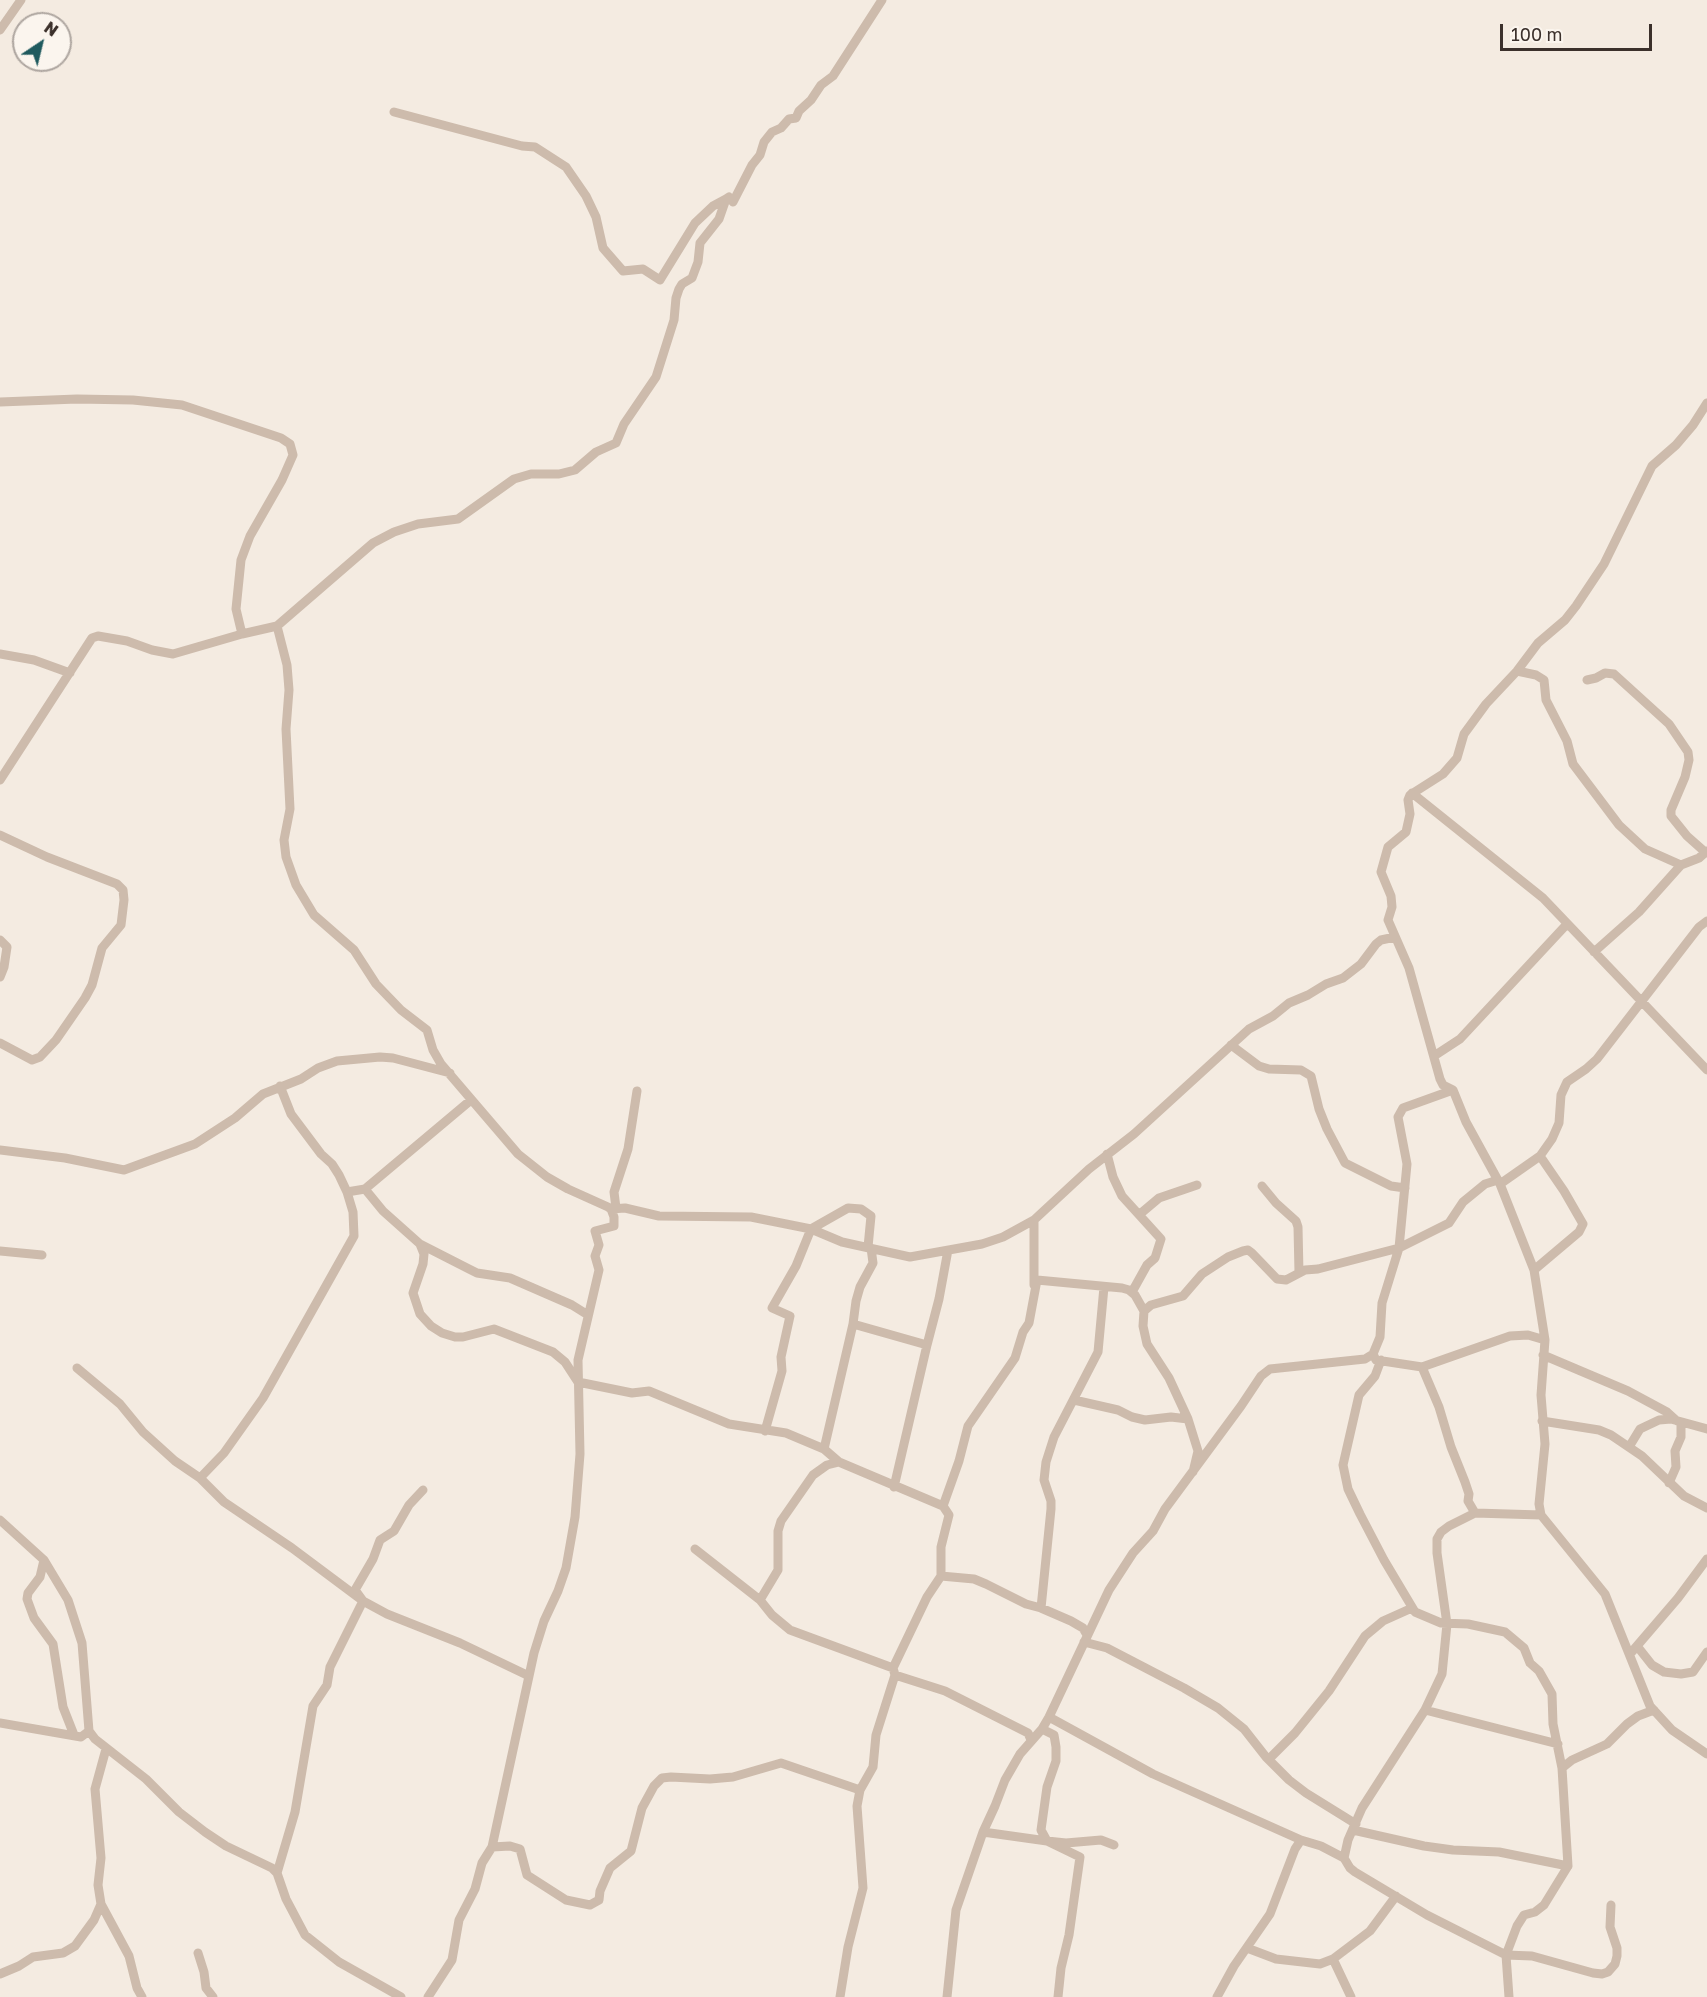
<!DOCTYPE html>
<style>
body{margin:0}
#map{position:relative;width:1707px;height:1997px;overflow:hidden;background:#f4ebe1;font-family:"Golos Text",sans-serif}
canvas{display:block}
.north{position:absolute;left:12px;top:12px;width:60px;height:60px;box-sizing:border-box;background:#fbf5ee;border:2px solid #aea6a0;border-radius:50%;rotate:35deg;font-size:16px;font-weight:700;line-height:24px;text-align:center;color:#3b302b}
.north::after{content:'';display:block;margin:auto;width:21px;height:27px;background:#1f5a5e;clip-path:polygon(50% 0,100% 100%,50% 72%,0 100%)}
.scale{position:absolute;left:1500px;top:24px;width:152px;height:27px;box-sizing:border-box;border:3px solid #3b302b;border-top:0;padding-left:8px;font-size:18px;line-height:21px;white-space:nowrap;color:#3b302b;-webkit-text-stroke:4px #fbf5ee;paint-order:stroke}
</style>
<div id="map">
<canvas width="1707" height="1997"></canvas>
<div class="north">N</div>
<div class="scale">100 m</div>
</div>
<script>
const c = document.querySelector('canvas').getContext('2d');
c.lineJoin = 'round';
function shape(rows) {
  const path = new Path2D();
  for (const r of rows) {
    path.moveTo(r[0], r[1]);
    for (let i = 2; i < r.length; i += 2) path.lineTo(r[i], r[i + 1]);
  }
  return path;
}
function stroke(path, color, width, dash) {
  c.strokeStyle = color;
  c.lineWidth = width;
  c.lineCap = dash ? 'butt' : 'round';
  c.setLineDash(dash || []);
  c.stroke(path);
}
stroke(shape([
 [0,30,21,0],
 [394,112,522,146,535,147,566,167,586,196,596,217,603,248,623,271,643,269,660,280,695,223,713,206,726,199],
 [0,402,77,399,133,400,182,405,281,438,290,444,293,455,282,480,250,536,241,560,236,609,242,634],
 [1707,403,1693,425,1676,445,1652,466,1604,564,1576,606,1565,620,1538,643,1517,671,1486,704,1464,734,1457,758,1443,774,1410,795,1408,800,1410,814,1406,832,1388,847,1381,872,1391,896,1392,907,1388,920,1409,968,1440,1079,1443,1085,1453,1090,1466,1122,1500,1184,1534,1270,1545,1340,1541,1395,1545,1444,1539,1504,1541,1515,1605,1594,1650,1706,1672,1730,1707,1754],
 [277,626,287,665,289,690,286,729,290,809,284,840,286,857,296,885,314,915,354,950,376,984,401,1010,427,1030,433,1050,441,1064,518,1154,547,1177,568,1189,608,1207,611,1209,614,1217,614,1226,595,1231,599,1245,595,1256,599,1270,578,1360,580,1454,575,1517,566,1568,558,1591,544,1621,534,1653,492,1847,482,1863,475,1889,459,1920,452,1960,428,1997],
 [0,654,34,660,70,673],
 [1517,671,1536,675,1544,680,1546,700,1567,741,1573,764,1619,825,1645,849,1681,865],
 [1587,680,1596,678,1605,673,1614,674,1669,724,1688,752,1689,760,1685,777,1671,810,1671,816,1687,836,1706,853],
 [0,780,92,638,98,636,127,641,152,650,173,654,242,634,277,626,373,543,394,532,418,524,458,519,514,479,531,474,559,474,575,470,596,452,616,443,624,424,656,377,674,320,676,298,679,289,682,284,692,278,698,262,700,243,719,219,726,199,729,197,733,202,752,165,760,155,764,142,772,132,781,128,789,119,796,118,799,111,811,100,821,85,833,76,882,0],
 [1412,793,1543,898,1707,1070],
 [0,835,47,857,117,884,123,890,124,900,121,925,102,948,92,985,85,998,56,1040,40,1057,32,1060,0,1043],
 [0,940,7,947,4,967,0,977],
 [1594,952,1639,912,1681,865,1699,858,1707,851],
 [1231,1045,1259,1066,1269,1069,1301,1070,1311,1076,1319,1109,1327,1129,1345,1163,1391,1186,1405,1188],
 [1434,1056,1460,1039,1567,924],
 [0,1150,65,1158,124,1170,195,1144,235,1118,263,1094,301,1079,318,1068,337,1061,380,1057,393,1058,450,1073],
 [1107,1154,1113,1177,1122,1196,1161,1239,1155,1258,1147,1265,1132,1292],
 [1500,1184,1540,1156,1552,1139,1559,1123,1561,1095,1567,1082,1586,1069,1597,1059,1699,927,1707,921],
 [1262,1186,1276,1203,1296,1221,1298,1227,1299,1273],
 [365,1189,383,1211,420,1244,424,1254,423,1264,413,1293,420,1314,431,1326,442,1333,455,1337,463,1337,494,1329,553,1352,565,1362,578,1382,632,1393,649,1391,729,1424,786,1433,824,1449,839,1462,943,1506],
 [347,1192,365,1189,471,1100],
 [616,1208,614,1192,628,1149,637,1091],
 [611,1209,625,1208,659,1216,751,1217,811,1229,842,1242,910,1257,982,1244,1003,1237,1034,1220,1089,1169,1134,1134,1249,1029,1273,1016,1289,1003,1308,995,1326,984,1343,978,1361,964,1376,944,1381,940,1395,937],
 [1140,1214,1159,1198,1197,1185],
 [1034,1220,1034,1285],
 [420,1244,469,1269,477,1273,510,1278,572,1305,588,1315],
 [0,1251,42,1255],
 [1534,1270,1579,1232,1583,1224,1564,1191,1540,1156],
 [1144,1311,1151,1305,1183,1296,1202,1274,1228,1257,1243,1251,1248,1250,1252,1253,1277,1279,1286,1280,1305,1270,1318,1269,1399,1248,1449,1223,1463,1202,1485,1184,1498,1180],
 [853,1324,927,1345,894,1487],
 [927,1345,939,1299,948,1250],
 [1373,1354,1380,1337,1382,1303,1399,1248,1407,1164,1398,1117,1403,1108,1453,1090],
 [1543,1355,1628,1391,1667,1412,1677,1421],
 [1381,1360,1375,1376,1359,1395,1343,1465,1348,1489,1360,1514,1384,1560,1415,1612,1441,1623,1468,1624,1505,1632,1524,1648,1530,1663,1539,1671,1552,1694,1553,1724,1562,1768,1568,1866,1544,1905,1535,1912,1524,1915,1517,1926,1506,1955,1532,1956,1593,1973,1602,1974,1608,1972,1615,1964,1617,1956,1617,1948,1610,1927,1611,1905],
 [1422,1367,1510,1336,1528,1335,1545,1340],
 [77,1368,120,1404,143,1432,175,1461,200,1478,224,1502,292,1548,363,1601,387,1614,460,1643,529,1676],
 [1074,1400,1118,1410,1132,1417,1145,1420,1171,1417,1188,1419],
 [1542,1421,1599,1430,1611,1435,1642,1456,1684,1496,1707,1508],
 [765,1431,782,1371,781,1357,790,1316,772,1308,796,1266,811,1229,848,1208,861,1209,871,1216,868,1247],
 [1629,1447,1640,1429,1659,1420,1671,1419,1707,1429],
 [824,1449,853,1324,856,1301,860,1287,873,1263,871,1248],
 [200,1478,224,1453,263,1398,354,1236,353,1212,347,1192,339,1175,332,1164,321,1154,291,1114,280,1086],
 [1669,1483,1676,1467,1675,1451,1681,1437,1681,1422],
 [0,1520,44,1560,68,1600,82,1643,89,1731,95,1739,146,1779,179,1812,205,1832,226,1846,272,1868,277,1873,286,1899,305,1935,339,1962,401,1997],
 [695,1549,760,1600,772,1615,790,1630,893,1668],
 [44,1560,40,1577,28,1593,27,1599,34,1618,53,1644,63,1707,74,1735],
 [941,1576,974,1579,986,1584,1026,1604,1041,1608,1071,1621,1083,1628,1087,1635],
 [760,1600,778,1570,778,1531,781,1521,813,1475,827,1465,839,1462],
 [1041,1608,1051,1509,1051,1501,1044,1480,1046,1462,1054,1437,1098,1352,1104,1287],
 [1084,1642,1107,1648,1184,1688,1218,1708,1244,1729,1266,1757,1289,1780,1306,1793,1356,1824],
 [1637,1646,1652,1665,1664,1672,1681,1674,1693,1672,1707,1652],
 [1630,1654,1678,1598,1707,1559],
 [895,1675,945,1691,1028,1733,1031,1740],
 [1425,1710,1558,1744],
 [1049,1717,1153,1774,1301,1840,1321,1846,1344,1858],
 [0,1723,81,1737,89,1731],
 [1042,1729,1054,1735,1056,1747,1056,1761,1047,1787,1041,1830,1047,1841,1066,1843,1101,1840,1114,1845],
 [106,1749,95,1789,101,1858,98,1885,101,1904,129,1956,137,1988,142,1997],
 [1269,1759,1295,1733,1329,1691,1365,1636,1383,1621,1412,1608],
 [1562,1768,1572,1760,1607,1744,1627,1724,1638,1716,1654,1710],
 [1353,1830,1424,1846,1453,1850,1499,1852,1568,1866],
 [983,1832,1047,1841,1080,1857,1069,1935,1061,1968,1058,1997],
 [492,1847,510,1846,520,1849,527,1875,566,1900,590,1905,599,1900,600,1891,610,1868,631,1851,642,1808,654,1786,662,1778,671,1777,710,1779,733,1777,781,1763,860,1790],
 [277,1873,295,1812,313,1706,327,1685,330,1667,363,1601,355,1590,373,1559,380,1540,394,1531,409,1505,423,1490],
 [1247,1948,1276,1959,1320,1964,1333,1959,1370,1931,1396,1896],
 [198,1953,204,1972,206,1988,213,1997],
 [1333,1959,1351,1997],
 [0,1974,19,1966,33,1957,63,1953,75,1946,94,1920,101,1904],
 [840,1997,848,1947,863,1888,857,1806,860,1790,873,1767,876,1735,895,1675,893,1668,927,1597,941,1576,941,1547,949,1515,943,1506,959,1461,968,1426,1015,1358,1023,1332,1029,1323,1037,1280,1122,1288,1129,1290,1135,1295,1144,1311,1143,1326,1147,1344,1169,1378,1188,1419,1198,1451,1193,1472],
 [947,1997,956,1910,983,1832,995,1806,1005,1780,1020,1754,1042,1729,1049,1717,1109,1590,1133,1553,1153,1531,1165,1509,1241,1406,1261,1376,1270,1369,1365,1359,1373,1354,1376,1360,1422,1367,1439,1407,1451,1447,1465,1482,1469,1494,1468,1501,1475,1513],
 [1217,1997,1234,1966,1270,1914,1295,1849,1301,1840],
 [1509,1997,1506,1955,1427,1915,1355,1872,1350,1868,1344,1858,1348,1840,1362,1808,1425,1710,1442,1674,1447,1624,1437,1553,1437,1539,1441,1532,1449,1526,1475,1513,1541,1515]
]), '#cdbbac', 9);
</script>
